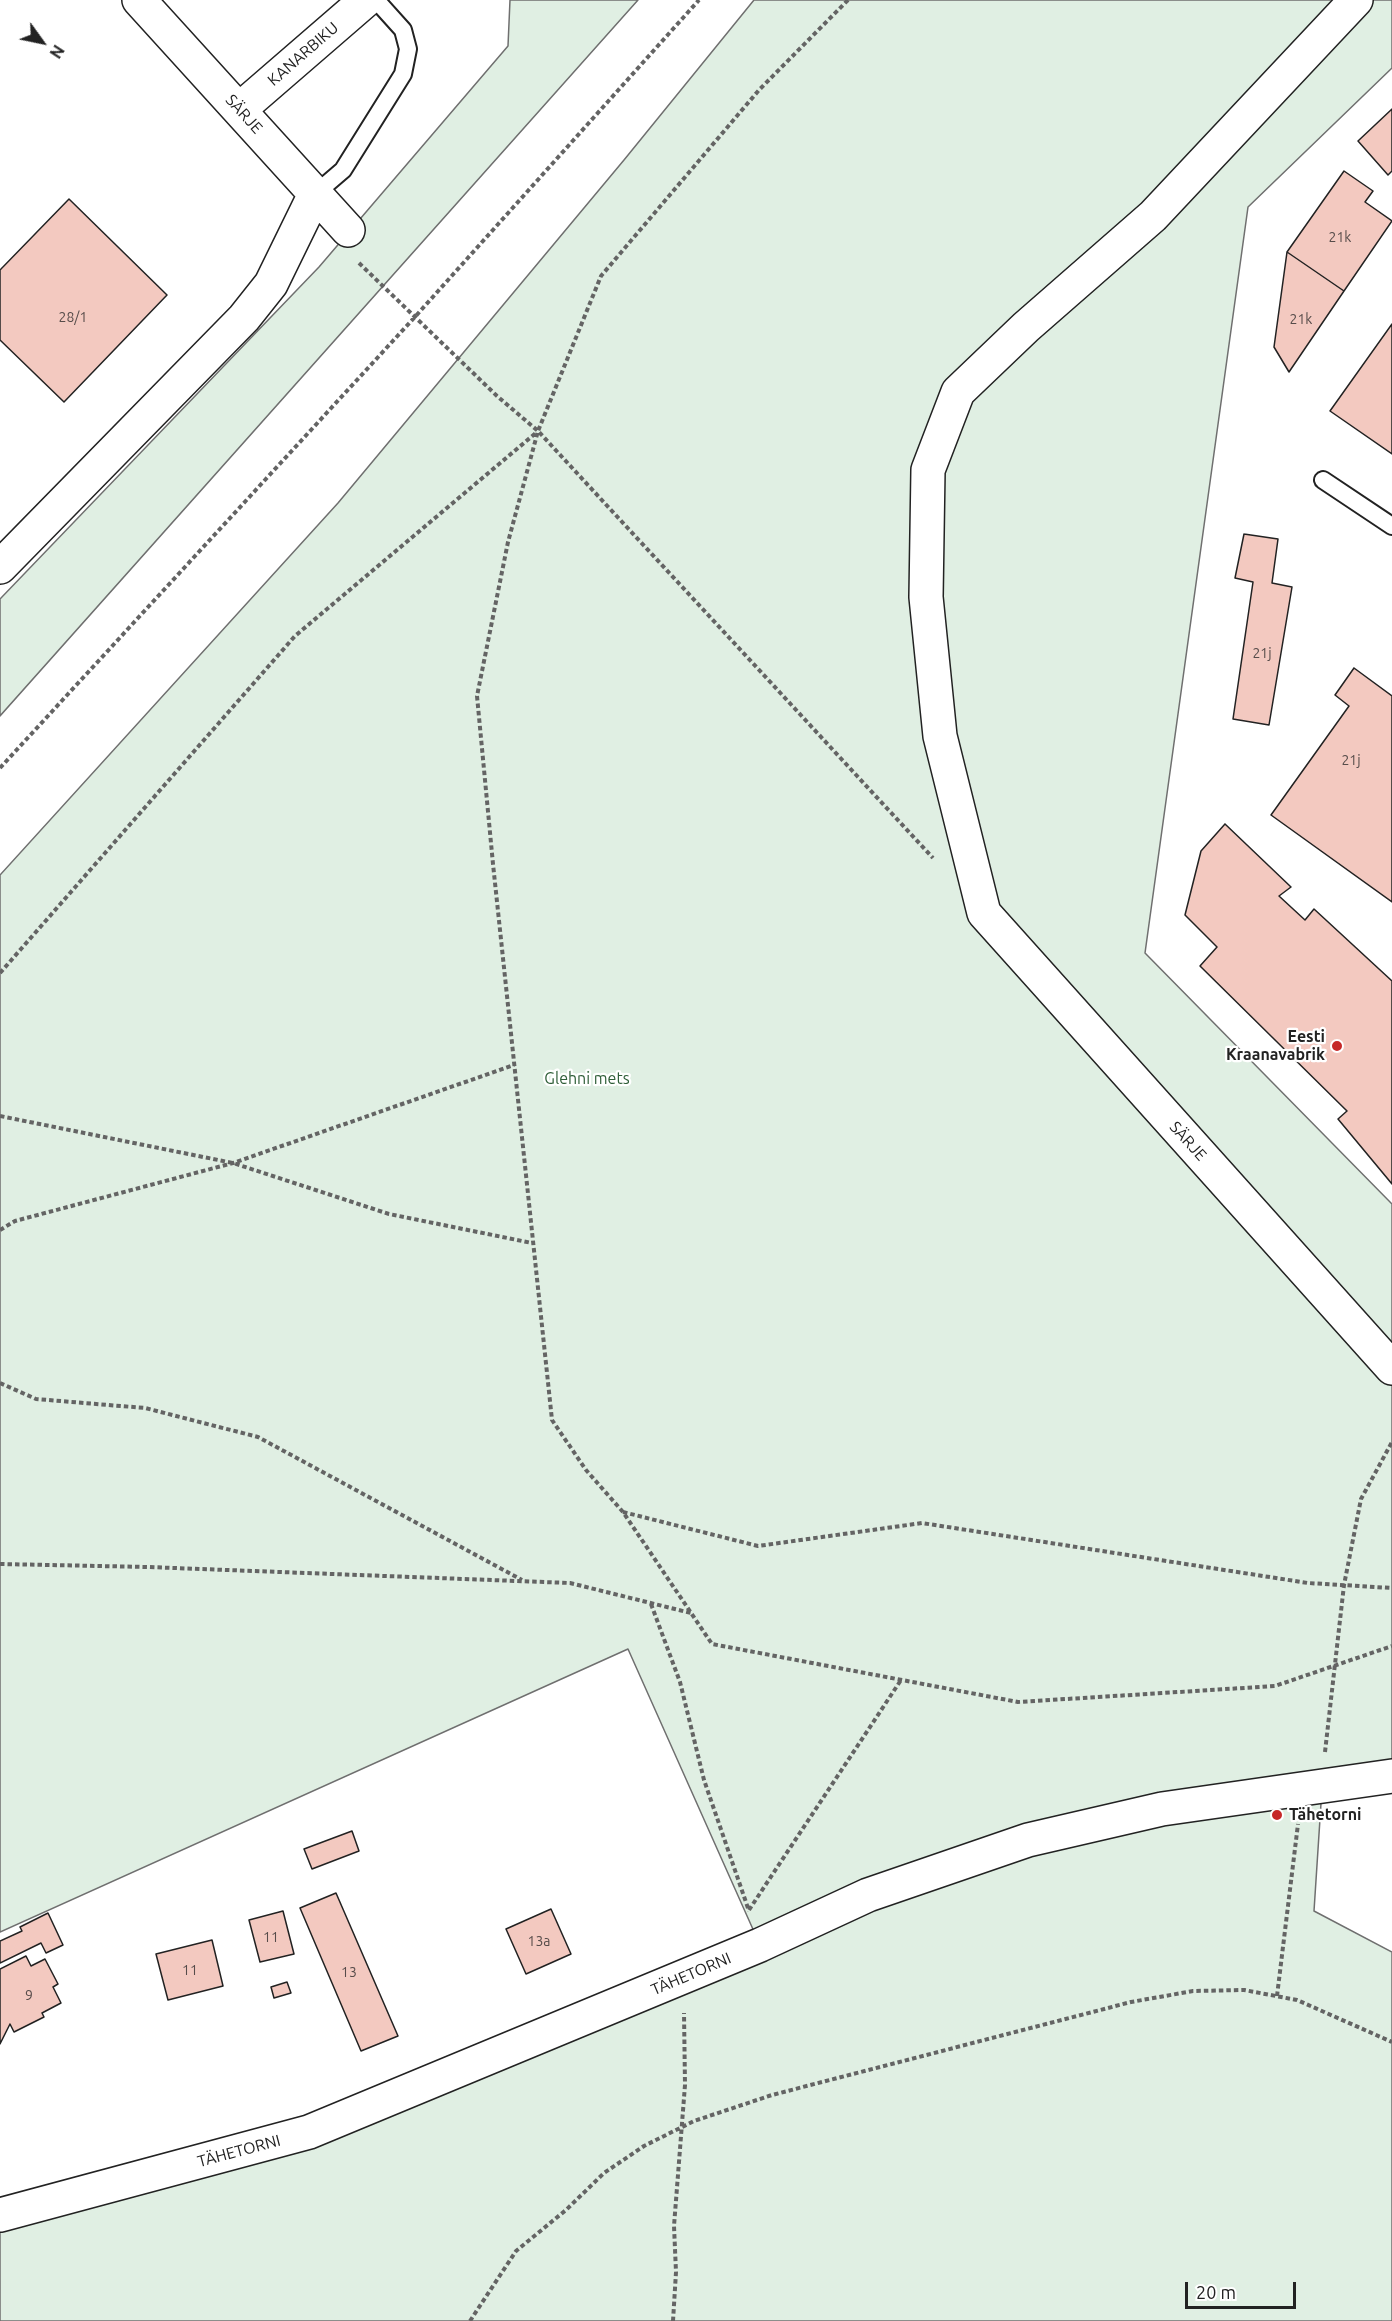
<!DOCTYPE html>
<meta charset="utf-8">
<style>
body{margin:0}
#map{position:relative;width:1392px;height:2321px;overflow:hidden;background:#fff;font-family:Ubuntu,sans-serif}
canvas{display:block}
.north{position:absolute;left:12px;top:12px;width:60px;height:60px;-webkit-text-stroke:4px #fff;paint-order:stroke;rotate:123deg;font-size:16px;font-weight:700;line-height:24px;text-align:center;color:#222}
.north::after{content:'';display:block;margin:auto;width:21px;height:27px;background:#222;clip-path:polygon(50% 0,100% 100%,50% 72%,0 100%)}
.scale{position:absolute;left:1185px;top:2282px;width:111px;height:27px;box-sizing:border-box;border:3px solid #222;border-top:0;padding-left:8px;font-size:18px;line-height:21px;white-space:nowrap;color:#222;-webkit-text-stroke:4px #fff;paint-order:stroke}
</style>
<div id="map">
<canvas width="1392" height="2321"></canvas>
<div class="north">N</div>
<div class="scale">20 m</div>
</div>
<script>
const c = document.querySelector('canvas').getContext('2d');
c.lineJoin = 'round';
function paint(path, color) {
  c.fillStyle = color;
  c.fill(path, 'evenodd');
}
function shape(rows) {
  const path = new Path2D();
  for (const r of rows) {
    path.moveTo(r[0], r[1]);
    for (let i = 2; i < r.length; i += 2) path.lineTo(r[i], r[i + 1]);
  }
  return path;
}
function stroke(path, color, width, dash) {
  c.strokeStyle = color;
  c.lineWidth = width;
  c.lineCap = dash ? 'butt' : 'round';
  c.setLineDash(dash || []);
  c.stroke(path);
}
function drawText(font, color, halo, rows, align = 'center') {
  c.font = font + ' Ubuntu,sans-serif';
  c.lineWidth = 4.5;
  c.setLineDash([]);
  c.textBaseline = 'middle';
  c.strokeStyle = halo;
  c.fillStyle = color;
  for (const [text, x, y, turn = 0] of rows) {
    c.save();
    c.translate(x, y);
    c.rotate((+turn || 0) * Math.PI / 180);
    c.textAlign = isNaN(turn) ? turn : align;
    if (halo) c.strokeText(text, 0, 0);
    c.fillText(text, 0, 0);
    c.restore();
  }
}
const green = shape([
 [510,0,638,0,0,716,0,599,319,267,508,46,510,0],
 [754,0,1392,0,1392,68,1248,207,1145,953,1392,1204,1392,1776,1322,1788,1314,1911,1392,1952,1392,2321,0,2321,0,2215,309,2132,760,1945,628,1649,0,1932,0,875,338,503,624,160,754,0]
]);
paint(green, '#e0efe3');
stroke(green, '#6f6f6f', 1.5);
const building = shape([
 [1392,109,1392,171,1388,175,1358,141,1392,109],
 [1344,171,1373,191,1365,202,1392,221,1344,291,1287,252,1344,171],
 [69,199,167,295,64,402,0,340,0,270,69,199],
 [1287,252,1344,291,1289,372,1274,347,1287,252],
 [1392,324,1392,454,1330,411,1392,324],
 [1244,534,1278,539,1272,583,1292,587,1269,725,1233,719,1253,582,1235,578,1244,534],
 [1354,668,1392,696,1392,902,1271,815,1349,706,1335,695,1354,668],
 [1225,824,1291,887,1279,896,1305,920,1314,909,1392,981,1392,1184,1338,1119,1347,1111,1200,966,1217,947,1185,915,1201,851,1225,824],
 [352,1831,359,1851,312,1869,304,1849,352,1831],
 [336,1893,398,2036,361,2051,300,1908,336,1893],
 [551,1909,571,1954,526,1974,506,1929,551,1909],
 [283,1911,294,1954,260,1962,249,1920,283,1911],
 [48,1913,63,1945,46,1953,41,1943,0,1963,0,1941,22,1931,20,1927,48,1913],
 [212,1940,223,1986,168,2000,156,1954,212,1940],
 [26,1956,31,1966,45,1959,58,1984,53,1987,61,2003,42,2013,44,2017,14,2032,10,2024,0,2044,0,1969,26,1956],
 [287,1982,291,1993,274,1998,271,1987,287,1982]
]);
paint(building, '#f3c9c0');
stroke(building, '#222', 1.5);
const service = shape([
 [315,194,343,170,403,74,408,49,403,30,376,0],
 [1323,480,1392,526]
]);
const minor = shape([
 [139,0,348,230],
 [1356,0,1153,216,1026,327,958,392,928,470,926,597,940,736,984,913,1392,1368],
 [240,109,366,0],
 [0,567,244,318,271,284,315,194]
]);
const tertiary = shape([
 [0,2215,309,2132,760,1945,868,1895,1028,1840,1162,1809,1392,1776]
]);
stroke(service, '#222', 20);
stroke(minor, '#222', 36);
stroke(tertiary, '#222', 36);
stroke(shape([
 [848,0,759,90,601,276,538,431,508,542,477,696,493,864,552,1420,586,1470,623,1512,712,1644,1018,1702,1275,1686,1392,1646],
 [359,263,497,396,538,431,933,858],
 [0,768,414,318,699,0],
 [0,973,295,636,537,432],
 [0,1116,233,1163,389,1214,532,1243],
 [0,1230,15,1221,233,1163,514,1065],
 [0,1383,36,1399,145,1408,258,1437,522,1580],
 [623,1512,758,1546,922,1523,1308,1583,1392,1588],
 [0,1564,148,1567,570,1583,691,1613],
 [651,1604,680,1682,704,1780,749,1911],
 [1325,1752,1344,1585,1361,1499,1392,1442],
 [749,1910,901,1680],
 [1277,1996,1298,1824],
 [470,2321,516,2251,566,2210,604,2173,644,2146,694,2121,772,2095,1131,2002,1193,1991,1244,1990,1297,2000,1392,2042],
 [673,2321,676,2272,674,2226,685,2085,684,2013]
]), '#646464', 4, [4.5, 3]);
stroke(service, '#fff', 16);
stroke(minor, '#fff', 33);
stroke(tertiary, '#fff', 33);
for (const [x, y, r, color] of [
 [1337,1046,6,"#c62828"],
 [1277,1815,6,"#c62828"]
]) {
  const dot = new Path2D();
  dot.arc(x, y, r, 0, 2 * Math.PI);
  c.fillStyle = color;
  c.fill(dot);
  stroke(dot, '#fff', 2);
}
drawText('14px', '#564c4a', null, [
 ["21k",1340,237],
 ["28/1",73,317],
 ["21k",1301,319],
 ["21j",1262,653],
 ["21j",1351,760],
 ["11",271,1937],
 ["13a",539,1941],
 ["11",190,1970],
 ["13",349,1972],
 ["9",29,1995]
]);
drawText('16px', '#222', '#fff', [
 ["KANARBIKU",303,54,-41],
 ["SÄRJE",244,114,48],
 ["SÄRJE",1188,1141,48],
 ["TÄHETORNI",691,1974,-23],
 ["TÄHETORNI",239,2151,-15]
]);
drawText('bold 16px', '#222', '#fff', [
 ["Eesti",1325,1037],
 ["Kraanavabrik",1325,1055],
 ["Tähetorni",1289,1815,"left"]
], 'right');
drawText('16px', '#2f5e38', '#fff', [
 ["Glehni mets",587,1079]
]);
</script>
